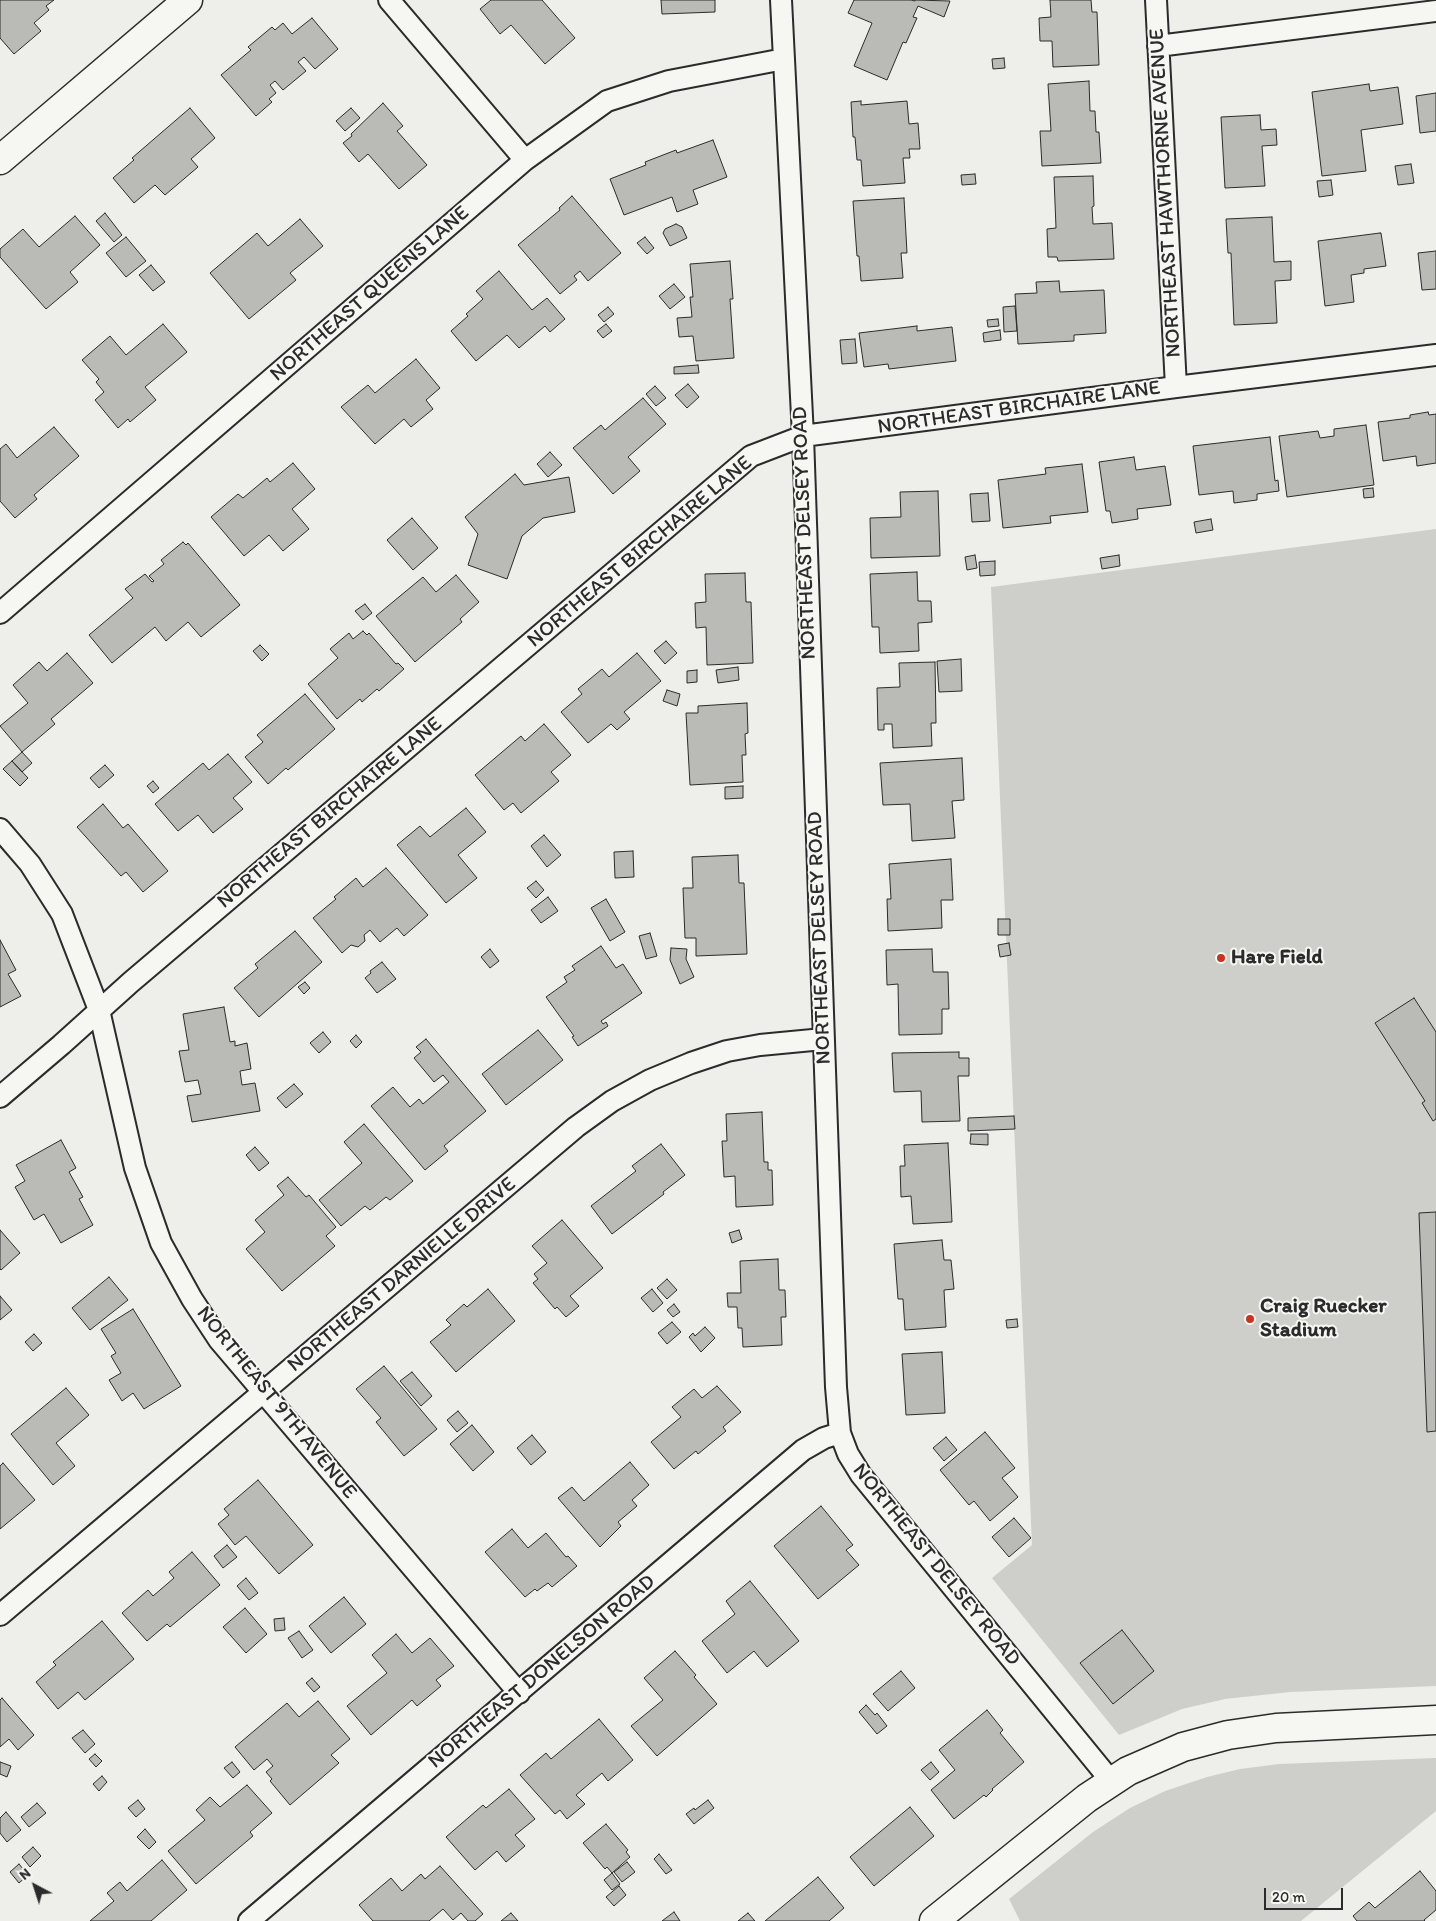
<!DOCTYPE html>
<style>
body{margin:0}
#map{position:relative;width:1436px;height:1921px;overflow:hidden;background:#eeeeea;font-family:Itim,sans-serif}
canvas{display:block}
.north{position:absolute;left:10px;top:1861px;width:50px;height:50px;-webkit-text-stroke:4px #f6f6f2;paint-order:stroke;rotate:320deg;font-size:14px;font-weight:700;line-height:20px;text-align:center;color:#2b2b2b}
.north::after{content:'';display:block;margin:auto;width:18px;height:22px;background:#2b2b2b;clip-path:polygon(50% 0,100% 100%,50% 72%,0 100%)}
.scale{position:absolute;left:1264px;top:1888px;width:79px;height:22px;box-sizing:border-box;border:2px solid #2b2b2b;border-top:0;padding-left:6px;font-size:15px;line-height:18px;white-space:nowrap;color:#2b2b2b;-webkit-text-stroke:4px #f6f6f2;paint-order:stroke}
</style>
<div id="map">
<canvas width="1436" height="1921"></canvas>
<div class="north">N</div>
<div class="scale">20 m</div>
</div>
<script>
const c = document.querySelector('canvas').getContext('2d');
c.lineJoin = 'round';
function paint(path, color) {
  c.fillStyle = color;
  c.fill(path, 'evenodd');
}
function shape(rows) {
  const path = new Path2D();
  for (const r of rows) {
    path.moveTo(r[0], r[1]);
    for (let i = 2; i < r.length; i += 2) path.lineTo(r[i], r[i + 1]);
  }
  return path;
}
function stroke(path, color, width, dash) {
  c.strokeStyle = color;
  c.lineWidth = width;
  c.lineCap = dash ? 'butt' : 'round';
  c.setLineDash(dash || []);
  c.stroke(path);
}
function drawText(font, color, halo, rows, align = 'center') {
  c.font = font + ' Itim,sans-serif';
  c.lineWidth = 4;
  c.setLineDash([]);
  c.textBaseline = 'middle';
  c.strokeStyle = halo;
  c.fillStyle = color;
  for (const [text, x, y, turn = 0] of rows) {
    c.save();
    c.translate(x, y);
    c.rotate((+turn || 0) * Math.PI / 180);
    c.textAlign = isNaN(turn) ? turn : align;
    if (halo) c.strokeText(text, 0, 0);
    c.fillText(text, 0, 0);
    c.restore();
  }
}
paint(shape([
 [1436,529,1436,1686,1290,1692,1225,1699,1182,1709,1119,1735,992,1578,1032,1545,991,587],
 [1436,1758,1436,1811,1301,1921,1020,1921,1009,1899,1093,1832,1130,1808,1165,1791,1207,1777,1240,1769,1279,1764]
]), '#cececa');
const building = shape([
 [0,0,54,0,46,6,49,10,34,23,41,31,14,54,0,38,0,0],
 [491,0,542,0,575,38,545,64,511,25,500,34,480,9,491,0],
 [661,0,715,0,715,12,662,14,661,0],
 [854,0,911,0,915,1,915,0,950,1,944,17,918,6,913,17,917,18,906,43,903,42,887,80,854,66,872,23,848,13,854,0],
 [1050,0,1091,0,1092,12,1097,12,1099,65,1053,67,1052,41,1040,41,1039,18,1051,17,1050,0],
 [312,18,338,49,315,69,304,57,298,62,306,71,283,90,275,81,270,85,276,93,269,99,272,102,256,116,221,75,251,50,248,47,272,27,275,30,283,23,292,34,312,18],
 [1004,58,1005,68,993,69,992,59,1004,58],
 [1089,81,1090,111,1095,111,1096,132,1099,132,1101,163,1042,166,1040,131,1051,131,1048,84,1089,81],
 [1369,84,1370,91,1398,87,1403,124,1361,130,1366,171,1322,176,1312,92,1369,84],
 [1436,93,1436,131,1420,133,1416,96,1436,93],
 [861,101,861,105,907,101,909,124,918,123,920,149,909,149,910,158,903,158,905,183,863,186,861,160,857,160,855,137,853,137,851,102,861,101],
 [383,103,403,126,397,131,427,165,399,189,368,154,359,162,343,143,352,136,351,134,383,103],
 [190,108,215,138,191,159,198,167,165,195,155,185,134,203,113,178,134,160,132,158,190,108],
 [351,108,360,118,345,131,336,121,351,108],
 [1260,115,1261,130,1276,129,1277,145,1262,146,1265,186,1225,188,1221,117,1260,115],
 [713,140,727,177,693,190,698,204,677,212,672,197,624,215,610,179,646,165,645,162,676,150,677,153,713,140],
 [1411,164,1414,183,1398,185,1395,166,1411,164],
 [975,174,976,184,962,185,961,175,975,174],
 [1093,176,1094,206,1092,207,1093,224,1112,223,1114,259,1058,261,1057,257,1048,257,1047,229,1056,228,1054,177,1093,176],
 [1331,180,1333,195,1319,197,1317,181,1331,180],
 [572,196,621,253,588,281,580,271,574,276,577,280,560,294,518,245,560,210,559,208,572,196],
 [904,198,907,253,901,253,903,278,861,281,859,256,857,256,853,201,904,198],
 [105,213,122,235,114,242,96,221,105,213],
 [75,216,100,245,70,272,78,282,46,309,0,257,0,249,23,229,39,247,75,216],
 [1272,217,1274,262,1291,261,1291,280,1275,281,1277,323,1234,325,1231,253,1228,253,1226,219,1272,217],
 [300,219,323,246,290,273,296,280,249,319,210,273,257,233,268,246,300,219],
 [676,224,682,227,687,238,670,246,663,233,665,229,676,224],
 [1380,233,1381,233,1386,266,1364,269,1364,273,1351,275,1354,302,1325,306,1318,241,1380,233],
 [126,237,146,261,126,277,106,253,126,237],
 [645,237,654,248,647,254,637,243,645,237],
 [1436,251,1436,289,1422,290,1418,253,1436,251],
 [730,261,733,299,730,299,734,358,696,361,693,336,679,337,677,318,692,317,690,297,693,297,690,264,730,261],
 [151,265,165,282,153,291,139,275,151,265],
 [499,271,532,310,547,298,565,319,550,332,545,326,519,348,507,335,476,361,451,331,468,316,466,314,483,299,476,291,499,271],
 [1059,281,1060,292,1104,290,1106,333,1074,335,1074,341,1018,344,1015,294,1037,293,1036,282,1059,281],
 [674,284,685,297,670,309,659,296,674,284],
 [1015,306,1017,331,1004,332,1003,307,1015,306],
 [608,307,614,314,604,322,598,315,608,307],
 [998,319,999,326,988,327,987,320,998,319],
 [163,324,187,352,145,387,156,400,130,422,128,419,118,428,95,400,104,392,96,382,99,379,82,360,110,336,126,355,163,324],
 [606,324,612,331,603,338,597,331,606,324],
 [917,326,917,331,952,327,956,361,889,369,888,364,864,367,859,333,917,326],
 [1000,330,1001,340,984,342,983,333,1000,330],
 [855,339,857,363,842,364,840,340,855,339],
 [416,359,440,388,426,400,433,409,411,427,404,419,375,444,341,407,368,385,375,393,416,359],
 [698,365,699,373,674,374,674,367,698,365],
 [688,384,699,397,687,408,675,395,688,384],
 [655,386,666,398,656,406,646,394,655,386],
 [643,398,666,424,628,457,640,471,613,494,573,448,601,425,605,430,643,398],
 [1428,412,1429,415,1436,414,1436,463,1417,466,1416,456,1383,461,1378,422,1410,418,1410,415,1428,412],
 [1366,425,1374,485,1287,497,1279,436,1318,431,1320,438,1334,436,1334,429,1366,425],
 [54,427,79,456,34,495,37,499,15,518,0,501,0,449,6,444,17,458,54,427],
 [1270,437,1275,481,1278,480,1279,491,1257,494,1257,500,1234,503,1233,491,1199,495,1193,446,1270,437],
 [550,452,562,465,548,477,537,464,550,452],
 [1134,457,1136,470,1165,466,1171,505,1137,509,1138,519,1112,523,1110,511,1106,511,1099,462,1134,457],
 [293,463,315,489,292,509,309,529,283,551,269,535,244,556,211,517,238,494,243,498,267,478,270,482,293,463],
 [1082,464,1088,512,1050,516,1051,523,1003,528,998,480,1046,474,1045,468,1082,464],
 [515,474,524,485,569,477,575,512,543,518,522,536,507,579,468,565,478,534,465,517,515,474],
 [1373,488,1374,497,1364,498,1363,489,1373,488],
 [938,491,940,556,871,558,870,518,901,517,900,492,938,491],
 [988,493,990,521,972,522,970,494,988,493],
 [412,518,438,548,413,570,387,540,412,518],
 [1211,519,1213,530,1196,533,1194,522,1211,519],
 [183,542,186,545,188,543,240,605,201,637,188,622,166,641,155,627,112,663,89,635,133,598,125,589,145,574,152,582,154,581,149,576,164,564,161,560,183,542],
 [975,555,977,568,967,570,965,557,975,555],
 [1119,555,1120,566,1102,569,1100,558,1119,555],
 [995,561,995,575,980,576,979,562,995,561],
 [917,572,918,601,931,601,932,622,918,623,919,651,880,653,879,627,872,627,870,574,917,572],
 [745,573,746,602,751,602,753,663,707,665,706,627,696,628,695,603,706,602,705,574,745,573],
 [456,575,479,602,460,619,462,622,415,662,376,616,423,577,436,592,456,575],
 [365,604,372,613,363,620,355,611,365,604],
 [363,631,367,635,369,633,396,664,398,663,404,669,379,691,377,689,362,702,360,699,337,719,308,684,338,658,330,649,349,633,353,639,363,631],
 [666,641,677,653,665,664,654,651,666,641],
 [260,645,269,654,262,661,253,651,260,645],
 [67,653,93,683,51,719,55,724,22,752,0,726,28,703,13,685,39,662,47,671,67,653],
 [637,653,661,681,624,712,630,719,617,730,611,724,588,743,561,712,582,694,578,689,602,669,609,677,637,653],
 [961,659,962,691,939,692,937,661,961,659],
 [935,662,936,723,931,723,932,746,893,748,892,724,884,724,884,730,878,730,877,688,900,687,899,663,935,662],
 [738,667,739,680,718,683,716,670,738,667],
 [697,670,697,682,687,683,687,671,697,670],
 [667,690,680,694,677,706,663,701,667,690],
 [305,694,335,729,288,770,286,768,268,784,245,757,263,742,257,735,305,694],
 [747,703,748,733,745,734,746,755,742,755,743,782,690,785,686,713,698,713,698,706,747,703],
 [544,724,571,755,551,772,559,781,521,813,513,803,504,810,475,775,521,736,525,741,544,724],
 [22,752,32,763,22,772,12,761,22,752],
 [228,754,252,782,233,798,243,809,213,833,198,815,178,831,155,804,203,763,209,770,228,754],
 [962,758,964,800,952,801,955,838,912,841,910,804,883,805,880,763,962,758],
 [12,761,28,778,20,786,3,769,12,761],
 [105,765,114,775,99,788,90,778,105,765],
 [153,781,159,788,153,793,147,786,153,781],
 [743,786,743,798,725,799,725,787,743,786],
 [103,804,123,828,128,824,168,871,143,892,126,872,121,876,77,827,103,804],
 [466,808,486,832,458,855,477,878,446,903,397,845,420,826,430,837,466,808],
 [544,835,561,855,547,867,531,846,544,835],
 [633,851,634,877,615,878,614,852,633,851],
 [738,855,739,883,744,883,747,954,696,956,696,938,685,938,683,888,693,888,692,857,738,855],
 [951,859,953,900,941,900,942,928,888,931,887,899,891,899,889,864,951,859],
 [386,868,428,915,404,936,397,928,380,942,370,930,364,935,365,941,358,947,351,945,342,953,313,918,336,899,334,897,356,878,363,887,386,868],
 [536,881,544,890,536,898,527,888,536,881],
 [548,897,558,911,541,923,531,910,548,897],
 [606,899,625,932,610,941,591,908,606,899],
 [998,919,1010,919,1010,935,998,935,998,919],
 [295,931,322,962,259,1017,234,988,258,968,255,964,295,931],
 [650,933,657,956,646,959,639,936,650,933],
 [0,940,16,970,8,974,21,996,0,1007,0,940],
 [1009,943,1011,955,1000,957,998,945,1009,943],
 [601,946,616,968,623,964,642,993,601,1021,603,1024,606,1022,608,1026,578,1046,572,1037,574,1036,546,997,567,982,564,977,575,970,572,966,601,946],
 [671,948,687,949,686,959,694,977,680,984,670,960,671,948],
 [490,949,499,961,490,968,481,957,490,949],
 [932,949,933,972,948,972,949,1009,942,1009,942,1034,899,1035,898,984,887,985,886,950,932,949],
 [382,962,396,979,377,993,365,978,371,973,370,971,382,962],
 [305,982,310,988,304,994,298,987,305,982],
 [1414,998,1436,1032,1436,1119,1433,1121,1422,1103,1425,1101,1375,1023,1414,998],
 [224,1007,230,1042,235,1041,235,1046,247,1043,251,1069,240,1071,242,1085,255,1083,260,1111,192,1122,187,1096,201,1094,198,1080,185,1082,179,1051,189,1050,183,1014,224,1007],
 [538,1030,563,1060,506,1105,482,1074,538,1030],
 [323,1032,331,1042,319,1053,310,1043,323,1032],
 [356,1035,362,1042,356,1048,350,1041,356,1035],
 [426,1039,486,1111,444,1146,448,1151,425,1170,371,1106,393,1087,410,1107,419,1099,423,1104,449,1082,443,1075,434,1082,414,1058,421,1052,416,1047,426,1039],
 [959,1052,959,1058,969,1058,969,1076,958,1076,960,1121,922,1122,921,1091,894,1092,892,1053,959,1052],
 [294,1084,303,1094,286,1108,277,1098,294,1084],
 [762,1112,764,1162,768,1162,768,1170,772,1170,773,1205,736,1207,735,1176,724,1177,722,1141,727,1141,726,1114,762,1112],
 [1014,1116,1015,1129,968,1131,968,1118,1014,1116],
 [364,1124,413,1181,390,1200,386,1197,370,1210,365,1206,341,1226,319,1200,362,1163,344,1142,364,1124],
 [971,1134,988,1134,988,1145,970,1144,971,1134],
 [61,1140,76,1168,69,1172,83,1197,79,1199,93,1225,61,1243,44,1214,34,1220,15,1187,25,1181,16,1165,61,1140],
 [948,1143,952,1222,913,1224,911,1196,901,1197,900,1166,905,1166,904,1145,948,1143],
 [661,1144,685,1175,663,1192,664,1194,612,1234,591,1206,636,1171,632,1166,661,1144],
 [255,1147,269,1163,259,1171,246,1155,255,1147],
 [288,1177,306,1197,309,1195,336,1227,326,1236,335,1246,282,1291,246,1249,265,1232,255,1220,284,1195,277,1186,288,1177],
 [1436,1212,1436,1431,1427,1432,1419,1213,1436,1212],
 [562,1220,603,1268,570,1296,579,1306,566,1317,557,1307,555,1309,533,1283,538,1279,534,1274,547,1263,532,1246,562,1220],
 [0,1230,20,1253,1,1270,0,1269,0,1230],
 [739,1230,742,1239,732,1243,729,1233,739,1230],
 [942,1240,944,1260,951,1260,954,1289,944,1290,946,1327,905,1330,903,1299,898,1299,894,1244,942,1240],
 [778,1259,779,1290,785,1290,786,1317,781,1317,782,1345,743,1347,742,1328,738,1328,737,1307,728,1307,727,1293,741,1293,740,1261,778,1259],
 [109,1277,128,1300,90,1330,72,1308,109,1277],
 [667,1279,677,1290,667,1299,657,1288,667,1279],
 [488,1289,515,1321,456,1372,430,1342,451,1325,446,1320,464,1304,467,1307,488,1289],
 [652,1289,663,1303,653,1312,641,1298,652,1289],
 [0,1296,12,1310,0,1320,0,1296],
 [674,1304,680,1312,673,1317,667,1310,674,1304],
 [133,1309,181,1386,144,1409,133,1393,122,1401,109,1380,121,1373,111,1356,116,1353,101,1329,133,1309],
 [1017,1319,1018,1327,1007,1328,1006,1320,1017,1319],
 [672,1322,681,1332,667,1344,658,1333,672,1322],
 [705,1327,715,1338,701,1352,689,1337,693,1333,695,1336,705,1327],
 [34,1334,42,1343,33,1351,25,1342,34,1334],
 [942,1352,945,1413,906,1415,902,1354,942,1352],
 [384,1366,437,1429,404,1456,376,1422,381,1418,356,1389,384,1366],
 [412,1372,432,1396,421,1406,400,1381,412,1372],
 [717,1386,741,1412,723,1427,726,1431,698,1454,696,1451,674,1469,651,1442,681,1417,672,1407,694,1389,702,1398,717,1386],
 [66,1388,89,1415,56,1443,75,1466,53,1485,11,1434,66,1388],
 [458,1411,468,1423,457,1432,447,1420,458,1411],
 [472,1425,494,1452,473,1471,450,1444,472,1425],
 [985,1432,1015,1468,1002,1478,1018,1497,990,1521,974,1501,969,1505,940,1470,985,1432],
 [532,1435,546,1452,531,1465,517,1448,532,1435],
 [946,1437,957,1450,944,1461,933,1448,946,1437],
 [630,1462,649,1485,632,1500,637,1506,618,1522,621,1526,600,1547,558,1498,572,1487,584,1501,630,1462],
 [3,1463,35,1500,0,1529,0,1466,3,1463],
 [258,1480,313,1545,279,1574,246,1536,235,1545,218,1524,229,1515,224,1509,258,1480],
 [821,1506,853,1545,846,1550,859,1565,818,1599,774,1546,821,1506],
 [1014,1518,1031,1538,1009,1557,992,1537,1014,1518],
 [512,1529,528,1548,546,1533,566,1557,568,1556,577,1566,552,1587,548,1583,537,1591,535,1589,525,1597,485,1552,512,1529],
 [227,1545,237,1557,223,1568,214,1556,227,1545],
 [192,1552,220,1585,170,1627,167,1624,147,1641,122,1613,148,1590,153,1596,174,1578,169,1572,192,1552],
 [246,1578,258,1593,249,1600,237,1586,246,1578],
 [750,1581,799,1641,767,1667,754,1651,727,1673,702,1641,735,1614,726,1601,750,1581],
 [344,1597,366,1624,331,1653,309,1626,344,1597],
 [245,1608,267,1634,246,1653,223,1627,245,1608],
 [284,1618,285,1630,275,1631,274,1619,284,1618],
 [102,1621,134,1659,85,1700,78,1692,58,1709,36,1682,56,1665,53,1662,102,1621],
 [1122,1630,1154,1671,1113,1704,1080,1663,1122,1630],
 [299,1631,313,1650,302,1658,288,1638,299,1631],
 [396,1634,412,1653,430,1638,454,1666,436,1680,441,1686,417,1706,412,1700,371,1735,347,1706,387,1673,372,1655,396,1634],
 [675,1651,696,1675,694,1677,717,1704,657,1756,631,1726,663,1700,644,1678,675,1651],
 [901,1671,915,1688,888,1711,873,1694,901,1671],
 [312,1678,320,1687,314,1692,306,1683,312,1678],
 [2,1698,34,1735,18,1750,9,1739,0,1747,0,1700,2,1698],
 [318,1701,350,1739,331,1755,339,1763,290,1805,270,1781,272,1779,266,1772,273,1766,267,1759,254,1770,235,1747,287,1703,299,1717,318,1701],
 [866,1705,875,1715,877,1713,887,1726,877,1734,859,1712,866,1705],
 [987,1710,1003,1730,1000,1733,1024,1762,992,1789,993,1790,986,1797,984,1795,954,1819,931,1790,955,1770,939,1750,987,1710],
 [599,1719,633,1760,608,1781,602,1773,576,1795,585,1804,567,1819,560,1810,555,1814,520,1775,546,1753,551,1759,599,1719],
 [83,1730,95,1744,85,1753,72,1738,83,1730],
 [95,1754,102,1761,96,1767,89,1759,95,1754],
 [0,1762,11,1766,7,1777,0,1774,0,1762],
 [232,1762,240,1772,233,1778,224,1768,232,1762],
 [931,1762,939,1772,930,1780,921,1770,931,1762],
 [102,1776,107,1782,99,1791,93,1784,102,1776],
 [247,1785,272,1813,250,1832,253,1836,196,1884,168,1851,205,1820,196,1810,210,1797,220,1807,247,1785],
 [509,1789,535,1819,515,1835,525,1846,506,1862,497,1851,475,1870,446,1837,483,1805,486,1808,509,1789],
 [138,1800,145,1809,136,1817,128,1808,138,1800],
 [708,1800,714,1808,694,1824,686,1814,694,1808,695,1810,708,1800],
 [37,1803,46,1813,29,1827,21,1817,37,1803],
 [910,1807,934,1836,874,1886,850,1857,910,1807],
 [6,1812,21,1830,7,1842,0,1833,0,1818,6,1812],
 [606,1824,628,1850,626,1852,630,1857,612,1873,607,1867,605,1869,583,1843,606,1824],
 [145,1829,156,1842,149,1849,137,1837,145,1829],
 [33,1847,41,1856,30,1867,22,1857,33,1847],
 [659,1854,672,1870,666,1874,654,1859,659,1854],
 [162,1860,187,1890,151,1921,90,1921,114,1901,107,1893,120,1882,127,1891,162,1860],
 [627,1862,635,1872,622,1882,614,1872,627,1862],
 [19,1864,28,1875,19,1883,10,1872,19,1864],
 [440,1866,483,1914,475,1921,468,1921,461,1913,453,1920,443,1909,429,1921,373,1921,359,1905,391,1878,402,1891,421,1874,425,1879,440,1866],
 [1420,1871,1436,1891,1436,1910,1424,1920,1425,1921,1357,1921,1353,1916,1369,1902,1375,1908,1420,1871],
 [612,1873,620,1884,612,1890,604,1880,612,1873],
 [818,1877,844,1908,829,1921,765,1921,818,1877],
 [619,1886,626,1895,614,1906,606,1897,619,1886],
 [674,1912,680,1921,662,1921,674,1912],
 [511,1913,518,1921,501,1921,511,1913],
 [748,1913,755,1921,738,1921,748,1913]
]);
paint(building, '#babab7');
stroke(building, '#2b2b2b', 1);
const street = shape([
 [389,0,525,160],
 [781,0,803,436,836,1387,840,1433,848,1454,861,1475,1111,1781],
 [1156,0,1176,387],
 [1158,46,1436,11],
 [0,613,525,160,607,101,669,81,784,59],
 [0,829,30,864,62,914,99,1010,135,1168,161,1243,192,1299,219,1340,519,1693],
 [0,1097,61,1045,131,982,751,456,803,436,1176,387,1436,355],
 [0,1615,576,1127,612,1101,650,1080,691,1063,727,1051,760,1045,823,1039],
 [249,1921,803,1450,824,1438,840,1433]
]);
const secondary = shape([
 [0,160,188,0],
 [934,1921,1087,1798,1128,1771,1183,1747,1228,1735,1276,1728,1436,1720]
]);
stroke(street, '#2b2b2b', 24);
stroke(secondary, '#2b2b2b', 31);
stroke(street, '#f6f6f2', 20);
stroke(secondary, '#f6f6f2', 28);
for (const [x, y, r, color] of [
 [1221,958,5,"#c8321e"],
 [1250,1319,5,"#c8321e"]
]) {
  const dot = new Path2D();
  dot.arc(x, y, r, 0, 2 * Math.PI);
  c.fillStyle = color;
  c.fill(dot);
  stroke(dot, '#f6f6f2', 2);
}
drawText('21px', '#2b2b2b', '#f6f6f2', [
 ["NORTHEAST HAWTHORNE AVENUE",1166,193,-93],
 ["NORTHEAST QUEENS LANE",370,294,-41],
 ["NORTHEAST BIRCHAIRE LANE",1019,408,-8],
 ["NORTHEAST DELSEY ROAD",805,533,-92],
 ["NORTHEAST BIRCHAIRE LANE",640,552,-40],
 ["NORTHEAST BIRCHAIRE LANE",330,813,-40],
 ["NORTHEAST DELSEY ROAD",820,938,-92],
 ["NORTHEAST DARNIELLE DRIVE",402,1275,-40],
 ["NORTHEAST 9TH AVENUE",276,1403,51],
 ["NORTHEAST DELSEY ROAD",936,1565,51],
 ["NORTHEAST DONELSON ROAD",542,1672,-40]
]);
drawText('bold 21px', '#2b2b2b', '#f6f6f2', [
 ["Hare Field",1231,958],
 ["Craig Ruecker",1260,1307],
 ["Stadium",1260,1331]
], 'left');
</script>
